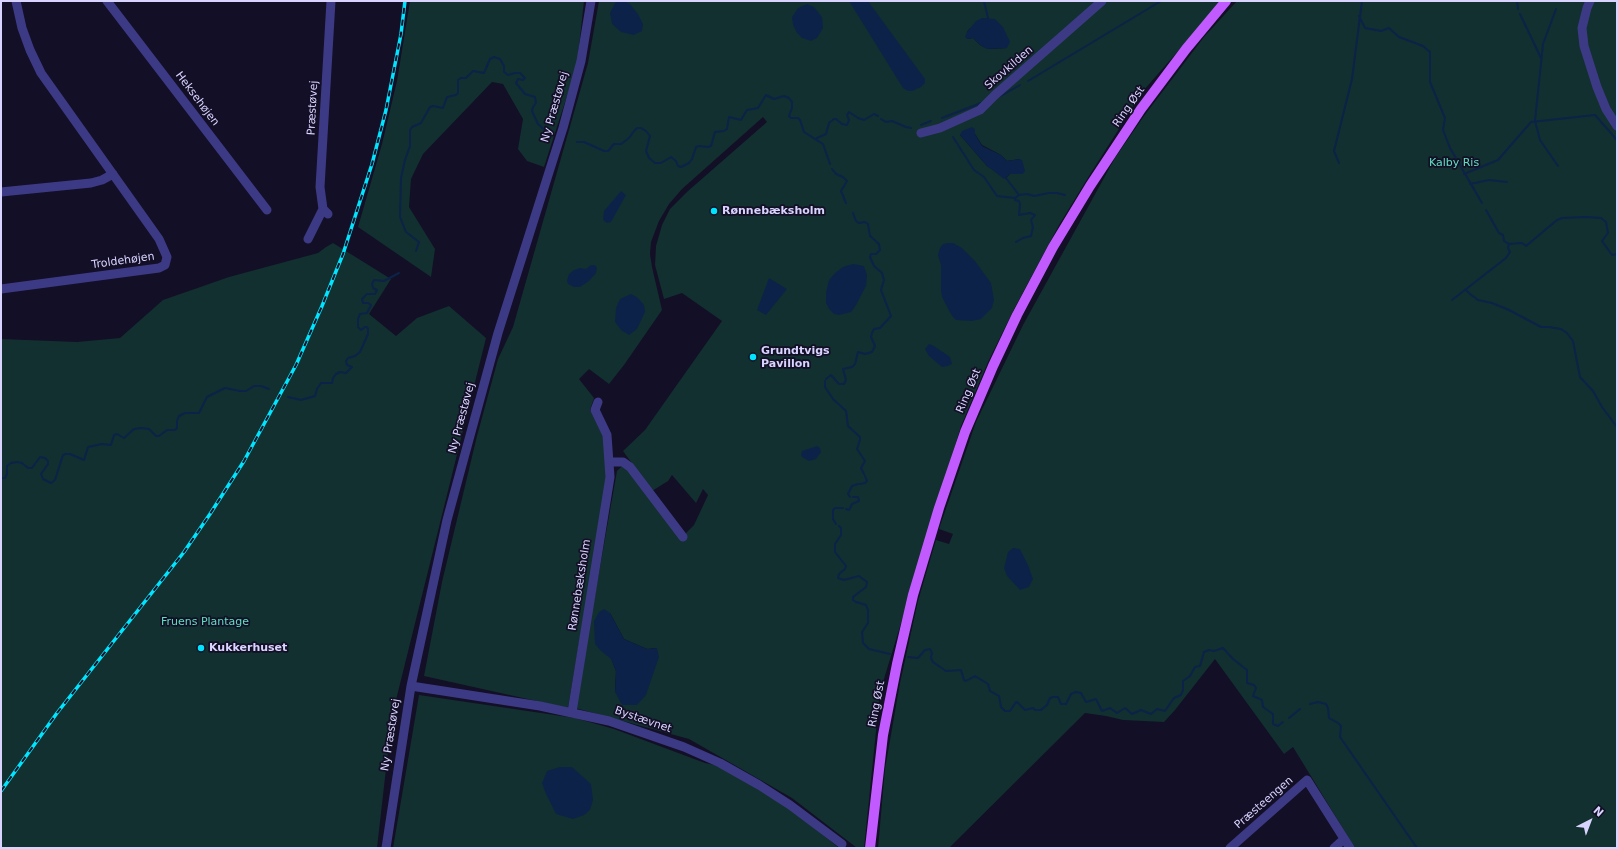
<!DOCTYPE html>
<meta charset="utf-8">
<style>
body{margin:0}
#map{position:relative;width:1618px;height:849px;overflow:hidden;background:#130f26;font-family:"DejaVu Sans",sans-serif}
canvas{display:block}
.frame{position:absolute;inset:0;border:2px solid #d9d4ff;pointer-events:none}
.north{position:absolute;left:1570px;top:801px;width:40px;height:40px;-webkit-text-stroke:3px #130f26;paint-order:stroke;rotate:42deg;font-size:11px;font-weight:700;line-height:16px;text-align:center;color:#d9d4ff}
.north::after{content:'';display:block;margin:auto;width:14px;height:18px;background:#d9d4ff;clip-path:polygon(50% 0,100% 100%,50% 72%,0 100%)}
</style>
<div id="map">
<canvas width="1618" height="849"></canvas>
<div class="frame"></div>
<div class="north">N</div>
</div>
<script>
const c = document.querySelector('canvas').getContext('2d');
c.lineJoin = 'round';
function paint(path, color) {
  c.fillStyle = color;
  c.fill(path, 'evenodd');
}
function shape(rows) {
  const path = new Path2D();
  for (const r of rows) {
    path.moveTo(r[0], r[1]);
    for (let i = 2; i < r.length; i += 2) path.lineTo(r[i], r[i + 1]);
  }
  return path;
}
function stroke(path, color, width, dash) {
  c.strokeStyle = color;
  c.lineWidth = width;
  c.lineCap = dash ? 'butt' : 'round';
  c.setLineDash(dash || []);
  c.stroke(path);
}
function drawText(font, color, halo, rows, align = 'center') {
  c.font = font + ' "DejaVu Sans",sans-serif';
  c.lineWidth = 3.5;
  c.setLineDash([]);
  c.textBaseline = 'middle';
  c.strokeStyle = halo;
  c.fillStyle = color;
  for (const [text, x, y, turn = 0] of rows) {
    c.save();
    c.translate(x, y);
    c.rotate((+turn || 0) * Math.PI / 180);
    c.textAlign = isNaN(turn) ? turn : align;
    if (halo) c.strokeText(text, 0, 0);
    c.fillText(text, 0, 0);
    c.restore();
  }
}
paint(shape([
 [410,1,584,1,577,65,544,167,527,161,518,149,523,119,503,84,492,82,423,154,411,179,409,207,435,249,431,277,358,227,382,144,397,81],
 [599,1,1098,1,975,115,1106,1,1222,1,1143,91,1089,176,1059,225,1014,309,988,362,961,426,880,692,864,848,857,848,792,798,689,739,575,708,617,471,622,466,629,469,681,538,694,525,708,495,703,489,696,503,672,475,668,481,652,491,623,451,645,430,722,321,682,293,664,299,655,265,656,246,662,225,670,209,688,191,767,122,763,117,682,189,669,204,659,221,651,242,650,254,652,267,662,310,624,365,609,384,589,369,579,379,594,398,590,410,604,438,607,477,568,708,424,676,442,582,477,436,498,359,513,327,588,63],
 [970,28,1007,48,988,49,980,45,973,38,967,39,967,32],
 [975,129,975,134,982,145,1001,155,1007,161,1020,159,1019,174,1010,174,1006,178,987,166,960,135],
 [610,613,624,639,647,649,657,648,615,692,616,671,611,658],
 [1237,1,1617,1,1617,848,1355,848,1293,747,1284,754,1215,659,1175,710,1164,722,1123,720,1106,716,1085,713,949,848,878,848,885,769,900,683,918,601,936,540,949,544,953,534,939,529,976,422,1023,325,1115,158,1144,116,1204,37],
 [333,243,391,279,369,314,396,336,417,318,449,306,486,338,392,716,377,848,1,848,1,339,77,342,120,338,163,300,229,277,318,253,326,247],
 [419,695,575,718,614,729,705,763,719,766,790,808,839,848,393,848]
]), '#12302f');
paint(shape([
 [620,1,624,1,630,4,638,14,643,24,642,31,634,35,621,32,612,24,610,13,615,3],
 [849,1,868,1,925,79,925,83,921,87,912,91,908,91,903,88],
 [807,4,814,7,822,17,823,28,817,38,811,41,802,38,797,33,793,25,792,17,798,8],
 [982,18,995,19,1003,27,1010,42,1007,48,987,49,980,45,973,38,967,39,965,37,967,32,976,21],
 [972,127,975,129,975,134,982,146,1001,155,1007,161,1020,159,1022,160,1025,171,1024,173,1022,174,1010,174,1004,179,987,166,960,135,962,131],
 [621,191,626,195,611,222,607,223,603,220,604,211],
 [948,243,953,243,962,248,975,261,991,283,994,300,992,308,981,319,972,321,956,320,952,316,942,297,941,291,941,265,938,255,940,248,943,244],
 [853,264,864,266,867,275,866,286,855,307,851,312,839,315,834,314,829,309,826,303,826,293,829,280,835,273,843,267],
 [591,265,595,265,597,268,596,273,589,281,580,287,574,287,568,284,567,281,569,274,574,270,580,268,586,269],
 [769,278,787,289,766,315,757,310],
 [631,294,638,298,644,305,645,312,637,329,629,335,621,330,615,322,616,308,620,299],
 [929,344,934,346,950,357,952,364,948,366,942,367,929,356,925,349],
 [817,446,820,448,821,452,816,459,809,461,802,457,801,455,802,451],
 [1013,548,1020,549,1028,565,1033,579,1029,587,1020,590,1007,576,1004,568,1008,552],
 [604,609,610,613,624,639,647,649,657,648,659,657,646,695,637,705,622,705,615,692,616,671,611,659,601,651,595,644,594,621,599,612],
 [560,767,572,767,591,784,593,800,590,810,584,815,573,819,556,814,546,794,542,783,547,771]
]), '#0c2248');
stroke(shape([
 [984,1,988,18],
 [1517,1,1518,9],
 [1556,9,1543,44,1535,121,1540,140,1558,166],
 [1520,14,1541,58],
 [1359,16,1365,28,1381,31,1389,28,1399,37,1423,46,1430,52,1430,82,1445,118,1443,130,1450,148,1482,203],
 [1028,81,1161,1],
 [999,97,1020,85],
 [942,118,981,103],
 [881,119,886,122,892,121,906,127,911,128],
 [921,125,931,121],
 [953,137,974,170,984,177,997,196,1015,198,1019,195,1027,194,1034,196,1049,193,1057,193,1065,195],
 [817,138,826,134,829,123,834,119,836,119,842,124,847,125,849,120,847,115,849,112,858,118,864,120,874,114,878,116],
 [577,142,584,142,604,151,608,151,614,144,621,144,629,138,634,131,637,128,641,128,646,131,650,136,646,151,649,158,655,163,661,163,671,157,676,161,678,166,681,167,689,163,692,159,696,147,699,146,708,147,711,146,715,132,724,131,727,129,729,117,741,120,747,110,758,108,766,95,774,99,784,96,789,98,792,102,792,108,789,116,791,118,798,118,800,120,804,132,823,144,830,164],
 [1339,163,1334,151,1352,79,1362,1],
 [832,169,836,174,843,177,847,181,841,191,846,203],
 [1464,174,1498,160,1531,122,1595,115,1617,140],
 [1006,178,1019,195],
 [1470,184,1489,180,1507,182],
 [1015,198,1015,200,1019,201,1020,204,1019,215,1030,213,1035,215,1031,220,1033,227,1031,236,1023,238,1016,242],
 [1486,210,1499,233,1503,235,1504,241,1509,244,1522,243,1526,246,1557,220,1562,218,1586,217,1601,218,1606,222,1608,233,1602,241,1612,255,1617,254],
 [416,251,419,242,406,232,400,217,401,178,405,160,410,146,410,130,412,127,421,123,430,107,433,106,443,108,447,97,456,95,458,93,458,80,461,78,466,78,473,71,484,73,490,59,494,57,500,59,504,66,504,72,508,75,515,73,520,73,525,78,523,80,518,79,516,83,525,94,535,97,536,103,533,107,532,111,538,124,548,133],
 [1466,290,1470,294,1478,300,1492,303,1509,310,1541,327,1549,327,1561,329,1567,333,1573,341,1580,377,1593,391,1602,407,1617,427],
 [1452,300,1506,258,1510,252,1508,248,1509,244],
 [826,379,831,375,839,384,844,384,846,380,843,369,852,367,855,364,858,352,865,354,872,352,875,346,871,337,872,333,874,329,880,328,891,316,881,290,884,280,882,273,874,266,870,257,871,254,876,254,880,250,879,244,870,236,868,224,865,222,859,223,856,221,853,213],
 [825,381,825,387,833,399,846,411,848,426,860,437,860,440,857,449,865,461,861,468,864,474],
 [288,397,301,400,315,396,317,389,321,383,332,383,333,378,336,374,340,372,346,373,352,367,347,365,346,361,348,358,355,356,360,352,368,334,368,329,367,327,365,327,361,330,358,327,358,319,360,314,367,313,371,305,368,303,363,303,362,299,367,294,375,294,377,290,373,288,372,284,374,280,384,281,399,273],
 [1,478,5,478,7,474,7,466,11,463,17,462,22,463,28,468,32,468,40,457,45,458,48,461,48,464,41,474,43,479,51,483,55,480,63,455,66,454,70,454,84,460,88,447,102,444,111,445,114,435,117,434,124,438,134,429,141,428,149,429,156,436,159,436,167,430,175,430,177,428,177,421,179,416,185,413,199,413,207,397,225,388,240,391,246,391,254,386,261,386,269,389],
 [860,484,865,483,867,481,865,476],
 [850,497,848,494,852,486,858,484],
 [846,509,849,510,852,504,859,501,858,497,853,497],
 [836,524,833,519,833,510,835,508,843,508],
 [839,526,841,528,841,535,835,544,835,552,846,566,845,569,839,574,838,578,844,580,859,576,867,582,866,587,853,597,853,600,856,602,866,605,868,610,868,623,862,632,863,643,869,649,890,654],
 [908,657,918,658,925,650,930,649,932,653,931,658,933,662,946,671,961,670,964,680,966,681,975,676,988,684,990,691,999,696,1001,707,1005,711,1010,711,1016,702,1018,703,1025,710,1033,708,1035,710,1041,710,1047,705,1050,698,1053,697,1058,697,1061,704,1066,704,1071,694,1076,692,1081,693,1086,702,1096,699,1102,711,1110,708,1117,713,1125,708,1132,714,1141,710,1151,714,1157,709,1165,711,1174,698,1181,695,1183,690,1183,681,1190,676,1195,667,1200,666,1204,652,1209,650,1214,651,1223,648,1233,659,1247,670,1247,683,1254,685,1256,688,1253,696,1262,700,1263,707,1273,714,1273,724,1278,726,1283,722],
 [1310,704,1318,702,1326,704,1328,708,1329,718,1338,723,1341,726,1340,737,1417,848],
 [1289,718,1300,709]
]), '#0c2248', 2);
stroke(shape([
 [107,1,267,210],
 [1590,1,1587,8,1582,28,1584,46,1597,87,1606,109,1617,126],
 [921,133,940,128,980,110,995,95,1102,1],
 [1,192,91,183,102,180,113,174],
 [328,214,323,209,320,187,331,1],
 [308,239,323,209],
 [1,289,159,268,165,265,167,257,159,239,41,73,30,50,22,28,16,1],
 [610,462,623,462,630,467,683,537],
 [411,686,540,706,609,721,684,747,720,763,759,785,790,805,842,844],
 [572,712,610,477,607,435,595,410,598,402],
 [386,848,411,686,447,520,498,333,563,128,581,61,591,1],
 [1230,848,1307,780,1350,848],
 [1334,848,1344,839]
]), '#3d3a85', 9);
stroke(shape([
 [870,848,883,735,897,664,913,595,939,508,965,432,993,366,1017,315,1053,247,1090,186,1141,109,1186,49,1226,1]
]), '#c25bff', 10);
const rail = shape([
 [1,791,57,713,184,552,210,514,244,461,296,365,322,306,343,254,372,164,386,110,401,34,405,1]
]);
stroke(rail, '#00e5ff', 3.5);
stroke(rail, '#130f26', 2, [6]);
for (const [x, y, r, color] of [
 [714,211,4,"#00e5ff"],
 [753,357,4,"#00e5ff"],
 [201,648,4,"#00e5ff"]
]) {
  const dot = new Path2D();
  dot.arc(x, y, r, 0, 2 * Math.PI);
  c.fillStyle = color;
  c.fill(dot);
  stroke(dot, '#130f26', 1.5);
}
drawText('11px', '#d9d4ff', '#130f26', [
 ["Skovkilden",1009,68,-41],
 ["Heksehøjen",197,99,53],
 ["Ny Præstøvej",555,107,-74],
 ["Ring Øst",1129,107,-55],
 ["Præstøvej",313,108,-87],
 ["Troldehøjen",123,261,-8],
 ["Ring Øst",969,391,-67],
 ["Ny Præstøvej",462,418,-75],
 ["Rønnebæksholm",580,585,-81],
 ["Ring Øst",877,704,-79],
 ["Bystævnet",643,720,19],
 ["Ny Præstøvej",391,735,-81],
 ["Præsteengen",1264,803,-41]
]);
drawText('11px', '#5fe0c0', '#130f26', [
 ["Kalby Ris",1454,163],
 ["Fruens Plantage",205,622]
]);
drawText('bold 11px', '#d9d4ff', '#130f26', [
 ["Rønnebæksholm",722,211],
 ["Grundtvigs",761,351],
 ["Pavillon",761,364],
 ["Kukkerhuset",209,648]
], 'left');
</script>
